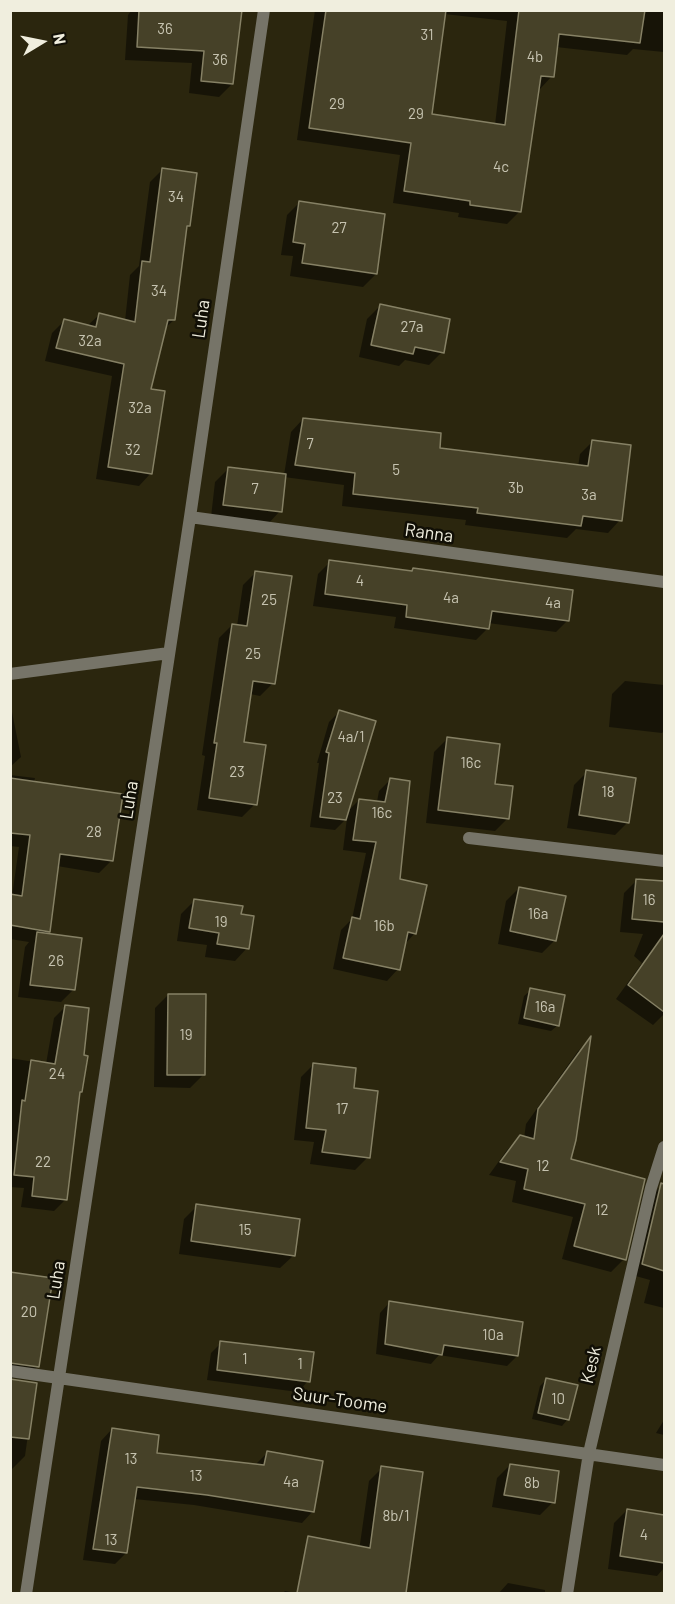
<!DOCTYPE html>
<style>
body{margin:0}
#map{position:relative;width:675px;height:1604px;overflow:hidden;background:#2b260e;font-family:Barlow,sans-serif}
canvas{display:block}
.frame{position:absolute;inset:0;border:12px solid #f0eede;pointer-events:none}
.north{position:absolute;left:12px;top:12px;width:60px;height:60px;-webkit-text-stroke:4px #110f06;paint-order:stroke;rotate:80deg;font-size:16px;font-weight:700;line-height:24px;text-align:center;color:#f0eede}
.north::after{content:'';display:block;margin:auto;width:21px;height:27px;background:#f0eede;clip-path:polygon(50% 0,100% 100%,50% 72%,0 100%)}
</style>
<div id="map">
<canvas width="675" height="1604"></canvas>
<div class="frame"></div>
<div class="north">N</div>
</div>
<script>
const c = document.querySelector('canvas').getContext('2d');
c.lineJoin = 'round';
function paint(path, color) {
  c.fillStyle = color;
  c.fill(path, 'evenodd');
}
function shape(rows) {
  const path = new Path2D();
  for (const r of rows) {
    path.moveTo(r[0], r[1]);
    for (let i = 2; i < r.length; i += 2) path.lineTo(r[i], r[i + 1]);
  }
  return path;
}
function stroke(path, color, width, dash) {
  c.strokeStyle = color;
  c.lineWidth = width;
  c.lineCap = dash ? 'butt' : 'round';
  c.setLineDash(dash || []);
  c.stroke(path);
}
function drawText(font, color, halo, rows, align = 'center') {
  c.font = font + ' Barlow,sans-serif';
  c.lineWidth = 5;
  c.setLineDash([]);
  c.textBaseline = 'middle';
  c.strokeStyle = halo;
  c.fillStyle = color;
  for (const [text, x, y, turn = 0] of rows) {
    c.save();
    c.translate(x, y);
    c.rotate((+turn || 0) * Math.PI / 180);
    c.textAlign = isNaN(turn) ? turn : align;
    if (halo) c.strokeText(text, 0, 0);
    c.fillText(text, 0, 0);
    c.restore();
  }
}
paint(shape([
 [132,10,240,10,232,84,219,97,189,93,192,63,125,60,128,15],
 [315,10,664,10,664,52,633,49,627,55,556,47,552,76,540,89,537,89,519,212,507,224,458,217,459,213,393,203,400,155,297,140],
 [444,14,507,21,495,125,430,115],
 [163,169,189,226,185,230,174,320,164,329,149,390,151,473,139,486,96,479,112,376,45,361,52,333,64,321,87,326,99,315,125,321,130,275,139,266,150,182],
 [300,202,376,274,363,287,290,276,293,256,281,255,287,215],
 [380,306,442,352,429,365,405,360,399,366,359,357,367,319],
 [303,419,438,450,578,467,580,454,592,442,620,520,608,533,576,529,567,538,465,525,466,520,342,506,344,485,284,477,280,511,268,524,211,517,215,482,228,469,284,475,291,432],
 [330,562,411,572,413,569,568,620,556,632,488,623,488,628,476,640,394,628,396,617,313,606,318,574],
 [256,572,273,683,260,696,250,694,243,744,255,804,242,817,197,810,205,756,202,755,219,638,232,625,237,626,243,585],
 [625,681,664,685,664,731,662,733,609,727,612,694],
 [10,712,12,712,21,757,10,767],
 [339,712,347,812,359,800,377,802,379,791,390,780,399,881,415,933,404,945,398,969,387,981,333,969,341,930,352,919,366,853,343,850,347,818,335,830,310,827,319,763,317,763,329,722],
 [447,739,493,785,508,818,495,831,426,823,434,752],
 [587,772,628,822,615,835,567,828,574,785],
 [10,775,35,778,34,782,112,860,99,873,57,866,49,932,46,935,74,989,61,1002,18,997,25,947,29,942,10,939,10,896,12,896,19,847,10,846],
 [637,880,664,883,664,1014,653,1025,616,999,642,963,634,956,643,934,620,932,624,893],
 [519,888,555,940,542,953,498,944,506,901],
 [194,901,240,915,247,948,235,961,205,957,207,945,177,941,181,914],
 [531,990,558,1025,551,1031,518,1024,524,996],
 [168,995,203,1075,190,1088,154,1087,155,1008],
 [66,1006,81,1092,78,1095,66,1199,54,1211,21,1207,24,1188,10,1187,10,1058,46,1064,54,1018],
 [589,1041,569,1160,624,1259,611,1272,562,1259,573,1217,512,1202,516,1181,489,1175,507,1150,520,1137,524,1138,526,1124,578,1051],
 [314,1064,352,1090,368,1157,355,1170,310,1164,314,1142,294,1140,301,1077],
 [662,1185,664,1186,664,1308,644,1303,650,1280,632,1275,651,1196],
 [197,1206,293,1256,280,1268,179,1254,184,1219],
 [10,1274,38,1366,25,1379,10,1377],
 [389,1303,517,1356,507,1366,439,1355,431,1364,376,1354,380,1313],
 [221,1343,308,1381,298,1392,207,1380,211,1353],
 [547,1379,568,1419,562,1426,532,1419,540,1386],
 [10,1381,35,1384,25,1456,12,1469],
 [664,1420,664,1435,656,1433],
 [112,1429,155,1454,256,1464,267,1453,313,1511,302,1523,194,1505,134,1499,126,1553,115,1564,83,1560,101,1441],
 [510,1465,553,1502,540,1515,492,1507,497,1478],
 [382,1468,422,1474,356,1572,369,1481],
 [627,1510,664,1516,664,1568,657,1576,608,1569,614,1523],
 [508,1583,545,1590,545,1594,498,1594],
 [285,1591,302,1594,282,1594]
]), '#0007');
const building = shape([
 [139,10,242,10,233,84,201,81,204,51,137,47,139,10],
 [326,10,446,10,432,114,505,125,519,10,645,10,640,43,559,34,554,77,541,76,521,212,470,205,470,201,404,191,411,143,309,128,326,10],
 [162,168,197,173,190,226,187,226,175,320,168,320,151,389,165,391,152,474,108,467,124,364,56,348,64,319,96,327,99,313,135,322,142,261,150,262,162,168],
 [299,201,385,214,377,274,302,263,305,244,293,242,299,201],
 [380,304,450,319,444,353,415,347,413,354,371,345,380,304],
 [303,418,441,433,440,448,588,466,592,440,631,445,622,521,583,516,581,526,477,513,478,508,353,494,355,473,295,465,303,418],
 [228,467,286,474,282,512,223,505,228,467],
 [329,560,412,571,413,568,573,590,569,621,492,611,489,629,406,617,407,605,325,594,329,560],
 [255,571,292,576,275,684,253,681,244,742,266,745,257,805,209,798,217,743,214,743,232,624,247,626,255,571],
 [339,710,376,721,346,820,320,817,329,753,326,752,339,710],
 [447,737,500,744,495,784,513,786,509,819,438,810,447,737],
 [586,770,636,778,629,823,579,815,586,770],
 [10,778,123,794,113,861,60,854,50,932,10,925,10,894,22,896,30,835,10,833,10,778],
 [390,778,410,781,400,879,427,885,416,934,408,932,400,970,343,958,352,917,360,919,376,842,353,840,359,799,385,802,390,778],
 [636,879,664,881,664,922,632,919,636,879],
 [519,887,566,896,556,941,510,931,519,887],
 [194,899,243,906,241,914,254,916,249,949,217,944,219,933,189,928,194,899],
 [37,932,82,938,75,990,30,985,37,932],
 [664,934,664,1012,628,985,664,934],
 [530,988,565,995,559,1026,524,1018,530,988],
 [168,994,206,994,205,1075,167,1075,168,994],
 [65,1005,89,1008,84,1055,88,1056,82,1092,80,1092,67,1200,32,1196,34,1177,14,1175,22,1100,25,1101,31,1060,55,1064,65,1005],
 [591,1036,576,1140,571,1159,645,1179,626,1260,574,1246,585,1204,524,1189,528,1169,500,1162,520,1135,534,1139,538,1109,591,1036],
 [313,1063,356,1068,354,1088,378,1091,370,1158,322,1152,326,1130,306,1128,313,1063],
 [661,1183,664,1184,664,1271,642,1264,661,1183],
 [196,1204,300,1219,295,1256,191,1241,196,1204],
 [10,1272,53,1278,39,1367,10,1363,10,1272],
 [389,1301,523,1322,518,1356,444,1345,442,1355,385,1344,389,1301],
 [220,1341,314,1352,310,1382,217,1370,220,1341],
 [546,1378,578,1385,569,1420,538,1413,546,1378],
 [10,1379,37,1383,29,1439,10,1437,10,1379],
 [112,1428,159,1435,157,1453,264,1465,267,1451,323,1461,314,1512,207,1495,137,1487,127,1553,93,1549,112,1428],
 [510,1464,559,1471,555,1503,504,1495,510,1464],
 [381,1466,423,1472,406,1593,297,1593,308,1536,370,1548,381,1466],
 [627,1509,664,1515,664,1563,620,1556,627,1509]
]);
paint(building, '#464128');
stroke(building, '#868165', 1.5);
stroke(shape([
 [469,838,664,861]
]), '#767468', 12);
stroke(shape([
 [190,517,664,582],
 [10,674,169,653],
 [10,1371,664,1465],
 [26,1594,190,517,264,10],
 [567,1594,589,1453,651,1188,664,1147]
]), '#767468', 12);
drawText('15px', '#c6c3b0', null, [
 ["36",165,29],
 ["31",427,35],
 ["4b",535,57],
 ["36",220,60],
 ["29",337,104],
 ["29",416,114],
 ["4c",501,167],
 ["34",176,197],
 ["27",339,228],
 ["34",159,291],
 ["27a",412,327],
 ["32a",90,341],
 ["32a",140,408],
 ["7",310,444],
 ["32",133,450],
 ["5",396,470],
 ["3b",516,488],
 ["7",255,489],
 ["3a",589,495],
 ["4",360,581],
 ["4a",451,598],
 ["25",269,600],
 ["4a",553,603],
 ["25",253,654],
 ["4a/1",351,737],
 ["16c",471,763],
 ["23",237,772],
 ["18",608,792],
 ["23",335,798],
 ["16c",382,813],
 ["28",94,832],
 ["16",649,900],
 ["16a",538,914],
 ["19",221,922],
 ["16b",384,926],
 ["26",56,961],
 ["16a",545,1007],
 ["19",186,1035],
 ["24",57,1074],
 ["17",342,1109],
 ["22",43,1162],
 ["12",543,1166],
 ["12",602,1210],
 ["15",245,1230],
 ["20",29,1312],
 ["10a",493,1335],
 ["1",245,1359],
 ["1",300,1364],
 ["10",558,1399],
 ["13",131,1459],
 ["13",196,1476],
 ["4a",291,1482],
 ["8b",532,1483],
 ["8b/1",396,1516],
 ["4",644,1535],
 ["13",111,1540]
]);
drawText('18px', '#f0eede', '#110f06', [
 ["Luha",201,319,-82],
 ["Ranna",429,533,8],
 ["Luha",129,800,-81],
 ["Luha",56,1280,-81],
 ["Kesk",591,1365,-77],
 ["Suur-Toome",340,1400,8]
]);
</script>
